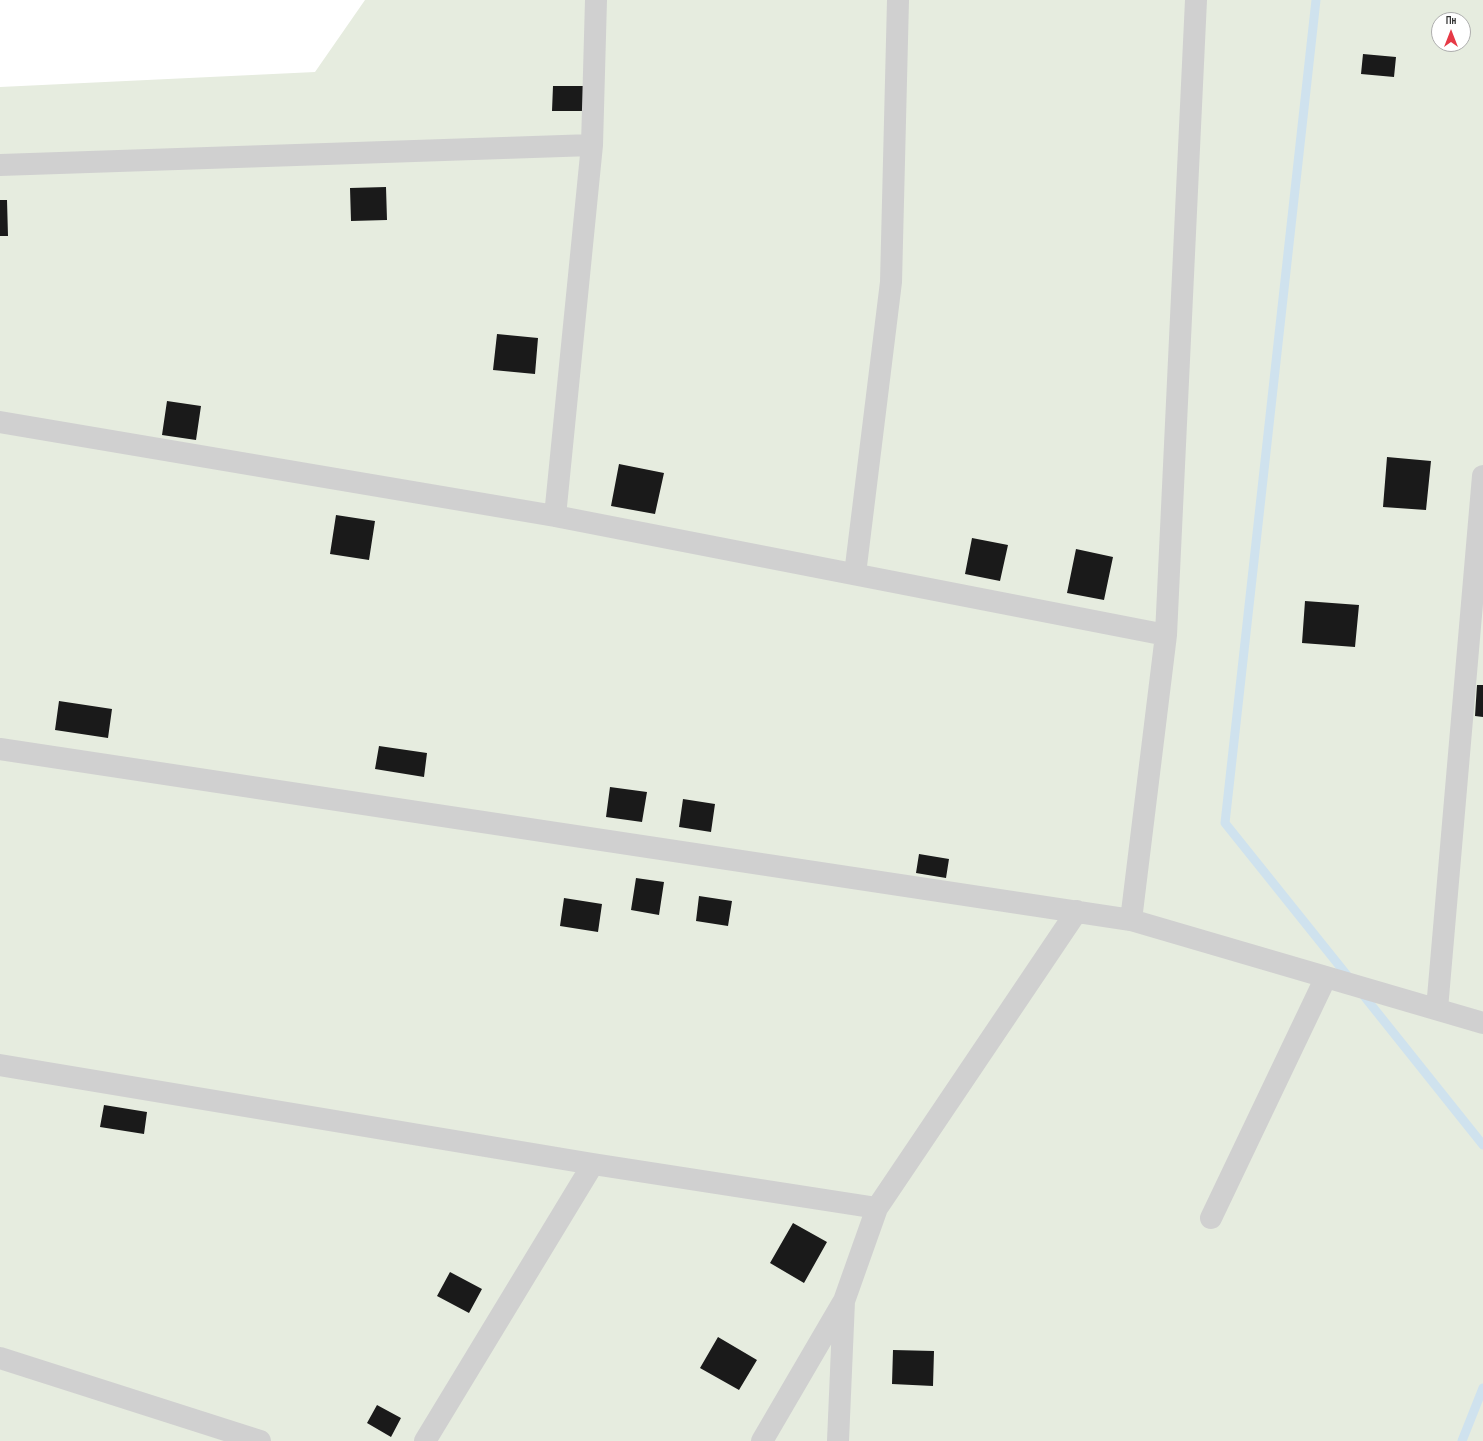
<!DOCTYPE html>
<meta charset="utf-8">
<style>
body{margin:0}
#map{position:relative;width:1483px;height:1441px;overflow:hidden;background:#fff;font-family:"Sofia Sans Condensed",sans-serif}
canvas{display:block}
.north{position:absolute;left:1431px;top:12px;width:40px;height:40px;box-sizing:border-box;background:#fff;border:1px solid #adadad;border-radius:50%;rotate:0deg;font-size:11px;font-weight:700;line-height:16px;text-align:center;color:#333}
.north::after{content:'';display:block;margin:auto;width:14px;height:18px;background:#e63946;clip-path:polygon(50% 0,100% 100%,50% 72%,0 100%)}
</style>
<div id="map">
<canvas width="1483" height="1441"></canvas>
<div class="north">Пн</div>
</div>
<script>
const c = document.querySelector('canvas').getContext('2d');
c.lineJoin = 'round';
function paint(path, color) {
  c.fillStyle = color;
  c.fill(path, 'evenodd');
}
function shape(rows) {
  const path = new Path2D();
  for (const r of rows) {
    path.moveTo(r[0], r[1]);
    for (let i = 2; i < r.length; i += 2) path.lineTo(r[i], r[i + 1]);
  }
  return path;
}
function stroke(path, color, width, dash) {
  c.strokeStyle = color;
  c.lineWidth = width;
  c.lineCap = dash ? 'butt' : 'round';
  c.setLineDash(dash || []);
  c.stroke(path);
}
paint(shape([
 [365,0,1483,0,1483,1441,0,1441,0,87,315,72],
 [1439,20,1463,20,1463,44,1439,44]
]), '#e6ecdf');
stroke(shape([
 [1316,0,1225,823,1350,979],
 [1360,991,1483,1145],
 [1462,1441,1483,1388]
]), '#cfe2ee', 9);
paint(shape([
 [1363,54,1396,57,1394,77,1361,74],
 [553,86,584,86,584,111,552,111],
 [386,187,387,220,351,221,350,188],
 [0,200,7,200,8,236,0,236],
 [497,334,538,338,535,374,493,370],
 [167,401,201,406,196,440,162,435],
 [1387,457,1431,461,1426,510,1383,507],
 [619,464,664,473,655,514,611,506],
 [336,515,375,521,369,560,330,554],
 [972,538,1008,545,1000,581,965,574],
 [1076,549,1113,557,1104,600,1067,593],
 [1305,601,1359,605,1355,647,1302,643],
 [1477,685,1483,685,1483,717,1475,716],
 [59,701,112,709,108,738,55,730],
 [379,746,427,753,424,777,375,769],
 [610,787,647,792,642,822,606,817],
 [683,799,715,804,711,832,679,827],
 [919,854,949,859,946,878,916,873],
 [636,878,664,882,659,915,631,910],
 [699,896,732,901,728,926,696,921],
 [564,898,602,904,598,932,560,926],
 [104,1105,147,1112,144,1134,100,1127],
 [793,1223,827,1242,804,1283,770,1263],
 [450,1272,482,1289,469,1313,437,1296],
 [718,1337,757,1360,739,1390,700,1368],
 [893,1350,934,1351,933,1386,892,1384],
 [377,1405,401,1418,391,1437,367,1423]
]), '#1a1a1a');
stroke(shape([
 [0,165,592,145],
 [0,422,555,516,1166,635,1131,920],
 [555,516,592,145,596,0],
 [855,574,891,282,898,0],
 [1166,635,1196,0],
 [0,749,1131,920,1483,1023],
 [1437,1009,1483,476],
 [0,1065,593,1164,877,1208],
 [1211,1218,1326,977],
 [0,1358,260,1441],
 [425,1441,593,1164],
 [762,1441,842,1304],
 [838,1441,844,1301,877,1208,1077,911]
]), '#d0d0d0', 22);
</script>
